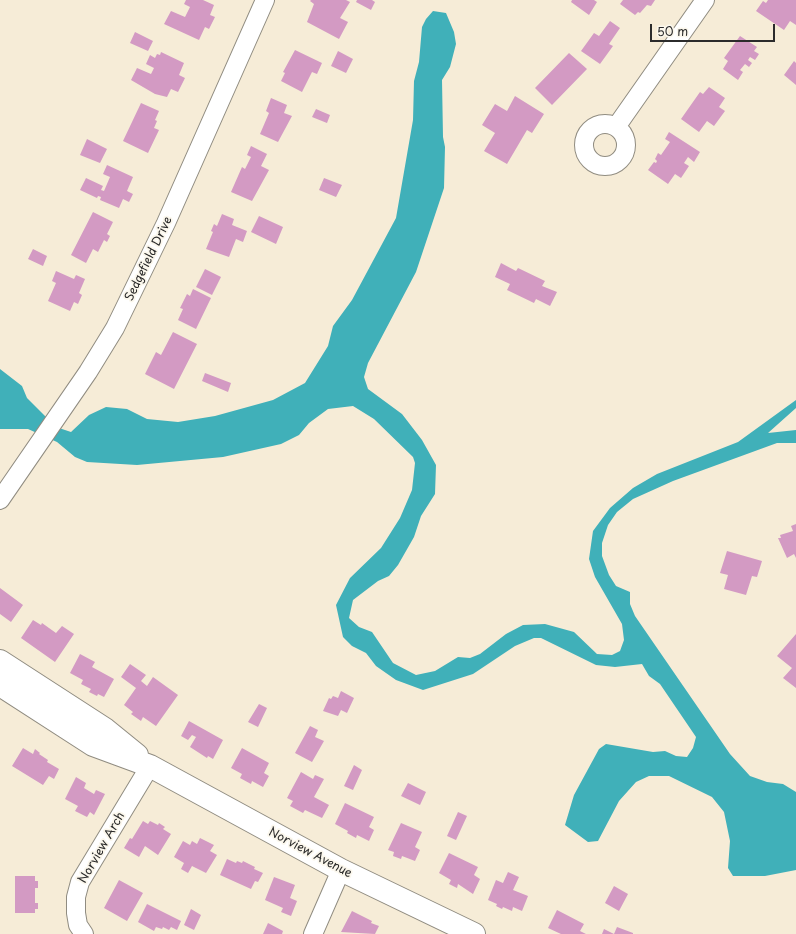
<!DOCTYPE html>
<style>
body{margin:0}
#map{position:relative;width:796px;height:934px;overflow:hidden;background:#f6ecd7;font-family:"Playpen Sans",sans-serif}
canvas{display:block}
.scale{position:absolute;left:650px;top:24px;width:125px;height:18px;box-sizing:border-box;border:2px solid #2b2b2b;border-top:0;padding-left:5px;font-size:12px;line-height:14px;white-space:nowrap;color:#2b2b2b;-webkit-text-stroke:3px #fbf7ec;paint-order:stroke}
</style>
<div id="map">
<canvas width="796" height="934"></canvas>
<div class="scale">50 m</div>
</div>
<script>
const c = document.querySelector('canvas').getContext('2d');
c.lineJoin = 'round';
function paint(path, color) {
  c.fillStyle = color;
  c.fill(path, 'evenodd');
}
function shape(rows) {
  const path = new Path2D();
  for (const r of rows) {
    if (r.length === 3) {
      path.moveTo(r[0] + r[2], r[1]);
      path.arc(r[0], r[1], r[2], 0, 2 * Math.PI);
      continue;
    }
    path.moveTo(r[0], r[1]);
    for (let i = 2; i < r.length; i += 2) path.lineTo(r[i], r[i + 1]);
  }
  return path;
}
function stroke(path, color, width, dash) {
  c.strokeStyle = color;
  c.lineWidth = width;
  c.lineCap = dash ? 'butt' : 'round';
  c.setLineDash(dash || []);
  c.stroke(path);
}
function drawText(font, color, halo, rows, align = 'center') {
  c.font = font + ' "Playpen Sans",sans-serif';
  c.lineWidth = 3.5;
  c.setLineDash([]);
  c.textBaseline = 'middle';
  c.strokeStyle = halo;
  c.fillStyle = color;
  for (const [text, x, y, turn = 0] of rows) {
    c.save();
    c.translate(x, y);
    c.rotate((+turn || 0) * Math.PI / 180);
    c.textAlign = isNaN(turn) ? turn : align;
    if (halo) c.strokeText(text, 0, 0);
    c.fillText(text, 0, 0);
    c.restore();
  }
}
paint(shape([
 [433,11,446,13,454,32,456,44,450,67,442,80,443,137,445,147,444,188,416,272,368,363,364,377,368,389,402,414,422,440,436,465,435,494,421,516,414,537,398,565,389,576,378,581,353,600,349,618,359,627,372,632,393,663,416,675,435,671,458,657,470,658,480,654,506,634,523,625,545,624,574,632,597,654,612,655,620,651,624,640,622,624,595,577,589,559,593,531,610,508,633,488,657,474,738,442,796,400,796,408,768,433,796,430,796,443,777,443,673,481,633,499,617,512,608,525,602,543,602,556,609,575,616,586,630,592,630,604,635,616,730,754,750,776,767,782,783,784,796,792,796,870,765,876,733,876,728,868,730,841,724,812,712,797,669,776,649,776,636,782,619,801,598,841,588,842,565,825,574,795,599,749,606,744,653,752,665,751,676,756,687,757,693,748,696,737,660,684,649,676,642,664,615,667,596,665,541,638,534,638,515,646,473,674,423,690,396,680,376,666,366,653,352,646,343,637,336,605,350,578,381,548,400,518,412,490,415,463,413,457,374,419,353,406,328,409,309,423,299,435,281,444,223,457,137,465,87,462,75,457,57,442,28,429,0,429,0,369,22,386,27,398,56,427,71,432,89,415,106,407,127,409,147,419,178,422,215,416,273,400,305,383,328,346,333,326,352,300,396,218,413,120,414,81,419,62,422,27,426,19]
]), '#40b0b9');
paint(shape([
 [186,0,203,0,214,5,210,15,215,17,209,29,205,27,199,40,164,24,171,11,185,17,190,7,184,4],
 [311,0,346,0,350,2,340,18,348,22,339,39,307,22,314,4,310,1],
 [357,0,372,0,375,2,371,10,356,2],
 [572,0,594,0,597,2,589,15,571,2],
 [623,0,655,0,651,6,647,5,640,13,638,12,635,15,620,4],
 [768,0,796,0,796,25,790,21,784,30,756,11,763,1,766,3],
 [610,21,620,28,609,44,613,46,600,64,581,51,594,33,599,36],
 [135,32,153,41,148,51,130,43],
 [740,36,757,47,754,51,759,54,755,60,750,57,748,60,752,63,749,67,745,64,740,70,743,72,738,80,723,69,728,61,724,58],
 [295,50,322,63,317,74,312,72,302,92,281,81,285,73,283,72],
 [338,51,353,59,346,73,331,66],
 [161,52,184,63,179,75,185,78,178,92,171,89,167,97,155,94,131,80,137,68,151,74,154,68,146,64,150,55,155,58,157,54,160,55],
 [569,53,587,69,552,105,535,88],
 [794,61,796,63,796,85,784,75],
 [709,87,725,98,719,107,725,111,714,126,707,121,699,132,681,119,700,92,703,94],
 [515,96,544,114,532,133,527,130,507,164,484,151,495,133,482,125,495,104,507,111],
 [271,98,287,105,284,113,292,116,278,142,260,134,269,113,266,111],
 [141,103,159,111,155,120,157,121,154,128,159,130,148,153,123,141],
 [316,109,330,115,327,123,312,117],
 [669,132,700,152,694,162,688,157,684,163,689,166,681,178,675,174,668,184,648,170,654,162,656,163,657,161,655,159,658,153,661,155,670,142,665,139],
 [87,139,107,149,100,163,80,155],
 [251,146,267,154,261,166,269,170,252,201,231,192,242,167,245,169,251,157,247,155],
 [107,165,133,177,127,191,133,194,129,202,123,199,119,208,100,200,101,197,98,196,97,198,80,190,86,178,103,186,101,190,104,191,110,177,103,174],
 [324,178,342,185,336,197,319,190],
 [93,212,113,222,107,234,110,236,107,242,104,240,98,252,93,249,86,263,71,255],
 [222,214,234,219,232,225,247,231,243,242,236,239,229,257,206,249,213,232,211,231,214,224,217,226],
 [259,216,283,227,276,244,251,232],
 [33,249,47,256,43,266,28,259],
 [501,263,516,271,518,268,545,281,542,286,557,292,550,306,536,299,534,303,507,290,510,284,495,277],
 [205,269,221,277,212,295,196,287],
 [56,271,74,279,76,275,85,279,79,293,82,295,78,304,74,302,70,311,48,301,56,283,52,281],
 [193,289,211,298,196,329,178,320,183,309,180,308,187,294,190,296],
 [173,332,197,344,174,389,145,374,156,352,161,355],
 [205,373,231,383,228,392,202,381],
 [796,524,796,558,794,554,787,558,778,538,781,538,780,535,793,531,791,526],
 [727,551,762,561,757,577,752,576,746,595,724,589,728,575,720,573],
 [0,588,23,605,11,622,0,614],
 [33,620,41,625,42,623,56,633,62,626,74,634,55,662,21,638],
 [796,634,796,688,783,678,792,668,777,656],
 [80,654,95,662,92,667,114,679,104,697,98,694,97,696,89,692,91,689,81,684,83,680,70,673],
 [130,664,146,675,141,681,147,686,153,677,178,695,156,726,143,717,141,721,131,714,133,712,124,705,136,688,121,677],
 [341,691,354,698,347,713,341,710,338,716,323,711,329,698,331,699,333,696,338,698],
 [259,704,267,708,258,727,248,722],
 [189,721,223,740,213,759,208,756,207,758,190,747,196,737,192,735,188,740,181,736],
 [310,726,318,730,315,737,324,741,312,762,295,753],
 [23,748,33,754,35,749,40,753,39,754,48,760,47,762,59,769,54,779,49,776,43,785,12,766],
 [242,748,269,763,264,773,269,776,263,787,252,781,251,784,240,778,242,774,231,768],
 [354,765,362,770,353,790,344,786],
 [301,772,313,779,315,775,324,779,314,797,329,805,322,818,305,810,303,813,290,806,293,801,287,798],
 [76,777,86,783,84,788,94,794,96,790,105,794,94,815,90,812,87,817,75,811,78,806,65,799],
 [408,783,426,792,420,805,401,796],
 [345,803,374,817,369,827,374,830,369,841,357,835,356,838,347,833,348,831,335,824],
 [458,812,467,816,456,840,447,836],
 [143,821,148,824,150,821,158,825,159,823,165,827,163,829,171,834,158,855,145,846,139,857,124,848,130,838,132,839],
 [401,823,422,832,415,847,420,850,415,861,402,856,401,859,393,856,394,852,388,850],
 [200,838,214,845,210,851,217,855,206,873,192,866,188,873,181,869,184,863,174,857,183,841,190,845,192,841,197,844],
 [449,853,478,867,474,875,480,879,473,894,458,884,457,888,449,884,451,880,439,873],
 [227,859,236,863,237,861,242,863,243,861,255,867,254,869,263,873,258,882,255,881,251,889,220,875],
 [508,872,519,877,513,890,528,896,522,911,513,907,512,911,503,907,502,909,496,906,497,904,488,900,496,880,503,883],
 [15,876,35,876,35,881,38,881,38,888,35,888,35,903,38,903,38,909,35,909,35,913,15,913],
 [274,877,295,885,290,898,297,901,291,916,281,912,283,908,265,900],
 [119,880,143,893,127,921,104,908],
 [614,886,628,894,619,911,605,903],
 [147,904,181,921,177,930,171,927,169,930,163,927,162,929,156,927,154,931,138,922],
 [191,909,201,915,194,930,184,925],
 [557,910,584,924,580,931,586,934,561,934,548,928],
 [352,911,372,921,371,923,379,926,375,934,341,932],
 [268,923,283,931,282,934,263,934],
 [617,927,633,933,633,934,602,934,604,929,614,934]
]), '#d39ac3');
const street = shape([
 [605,145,21],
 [616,127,705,0],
 [0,500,88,372,115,328,166,223,265,0],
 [84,934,78,925,76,913,76,897,80,882,150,766],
 [313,934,341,870]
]);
const secondary = shape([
 [0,661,105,729,137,755],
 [0,685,93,745,150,766,341,870,474,934]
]);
stroke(street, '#908c81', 20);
stroke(secondary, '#908c81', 24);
stroke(street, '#fff', 18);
stroke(secondary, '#fff', 22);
drawText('12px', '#2b2b2b', '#fbf7ec', [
 ["Sedgefield Drive",149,259,-64],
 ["Norview Arch",102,848,-60],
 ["Norview Avenue",310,853,28]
]);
</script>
